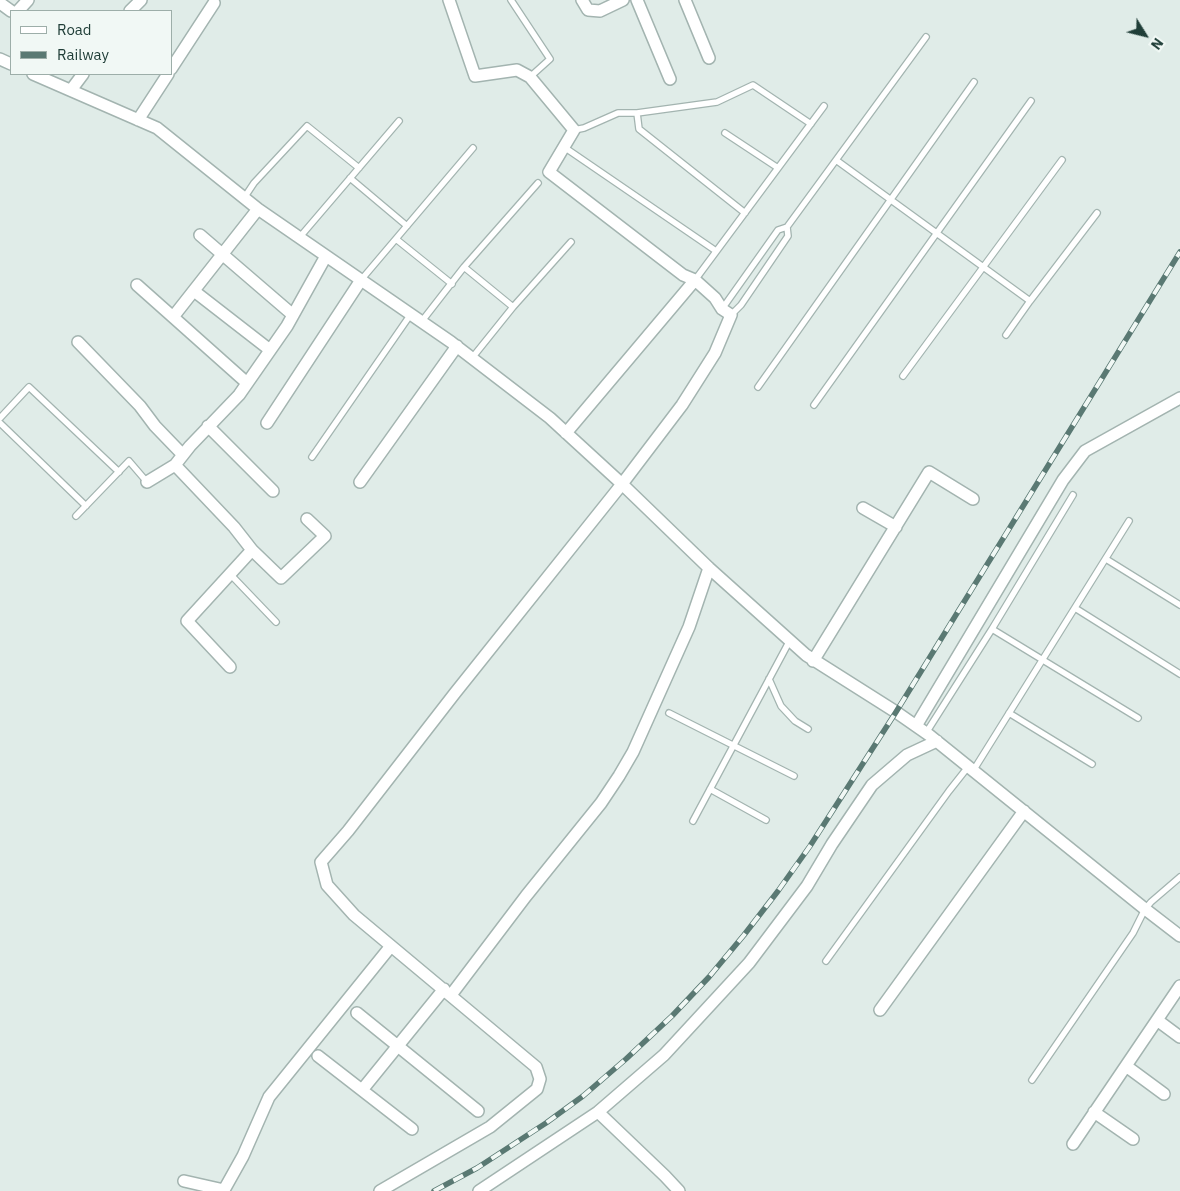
<!DOCTYPE html>
<style>
body{margin:0}
#map{position:relative;width:1180px;height:1191px;overflow:hidden;background:#e0ece8;font-family:"IBM Plex Sans",sans-serif}
canvas{display:block}
.legend{position:absolute;left:10px;top:10px;width:162px;height:65px;box-sizing:border-box;background:#f1f8f5;border:1px solid #9daea9;margin:0;padding:6px 9px;list-style:none;font-size:15px;color:#203e38}
.legend li{display:flex;align-items:center;gap:10px;height:25px}
.legend b{width:25px;border:1px solid #9daea9}
.north{position:absolute;left:1120px;top:10px;width:50px;height:50px;-webkit-text-stroke:4px #f1f8f5;paint-order:stroke;rotate:126deg;font-size:14px;font-weight:700;line-height:20px;text-align:center;color:#203e38}
.north::after{content:'';display:block;margin:auto;width:18px;height:22px;background:#203e38;clip-path:polygon(50% 0,100% 100%,50% 72%,0 100%)}
</style>
<div id="map">
<canvas width="1180" height="1191"></canvas>
<ul class="legend">
<li><b style="height:6px;background:#fff"></b>Road</li>
<li><b style="height:6px;background:#5a7973"></b>Railway</li>
</ul>
<div class="north">N</div>
</div>
<script>
const c = document.querySelector('canvas').getContext('2d');
c.lineJoin = 'round';
function shape(rows) {
  const path = new Path2D();
  for (const r of rows) {
    path.moveTo(r[0], r[1]);
    for (let i = 2; i < r.length; i += 2) path.lineTo(r[i], r[i + 1]);
  }
  return path;
}
function stroke(path, color, width, dash) {
  c.strokeStyle = color;
  c.lineWidth = width;
  c.lineCap = dash ? 'butt' : 'round';
  c.setLineDash(dash || []);
  c.stroke(path);
}
const lane = shape([
 [511,0,550,59,530,77],
 [637,113,717,102,753,85,811,124],
 [574,130,584,128,618,113,637,113,639,129,745,213],
 [725,133,778,168],
 [564,147,716,251],
 [836,160,1030,301,1097,213],
 [350,178,407,226],
 [244,198,254,183,307,126,359,168],
 [299,238,399,121],
 [396,239,452,284],
 [464,267,513,307,571,242],
 [361,280,473,148],
 [695,280,824,106],
 [722,309,778,230,787,227,926,37],
 [731,315,741,305,788,236,787,227],
 [422,321,464,267,538,183],
 [1006,335,1030,301],
 [472,358,513,307],
 [903,376,1062,160],
 [758,387,974,82],
 [814,405,1031,101],
 [0,418,29,387,119,472],
 [0,423,86,506],
 [312,457,411,314],
 [1073,495,992,629,1138,718],
 [76,516,129,461,147,482],
 [1106,559,1180,605],
 [230,574,276,622],
 [1075,608,1180,674],
 [769,679,781,706,795,721,808,729],
 [669,713,794,776],
 [1009,713,1092,764],
 [926,733,992,629],
 [973,771,1129,521],
 [710,789,766,820],
 [693,821,789,642],
 [826,961,949,791,968,767],
 [1032,1080,1133,933,1145,909,1151,902,1180,877]
]);
const street = shape([
 [582,0,588,10,600,11,623,0],
 [637,0,670,79],
 [685,0,709,58],
 [0,3,11,11],
 [18,11,28,0],
 [130,11,141,0],
 [0,59,11,64],
 [171,69,214,3],
 [33,74,157,128,258,209,451,342,550,418,622,484,709,568,806,655,896,712,929,735,1145,909,1180,936],
 [71,90,83,74],
 [138,120,168,74],
 [200,235,293,315],
 [137,285,173,317],
 [194,291,270,350],
 [78,342,140,406,155,426,183,455],
 [247,383,173,317,258,209],
 [267,423,361,280],
 [208,426,273,491],
 [566,433,695,280],
 [147,482,175,465],
 [360,482,457,346],
 [863,508,896,527],
 [252,550,281,578,325,536,307,519],
 [813,661,929,472,973,499],
 [230,667,187,621,252,550,234,527,175,465,190,446,239,395,287,326,326,256],
 [916,726,1063,480,1085,451,1180,398],
 [451,995,526,896,601,803,619,776,633,752,689,627,709,568],
 [880,1010,1024,811],
 [357,1013,478,1111],
 [1157,1020,1180,1037],
 [318,1056,412,1129],
 [1126,1066,1164,1094],
 [362,1090,444,989],
 [598,1112,665,1176,679,1191],
 [1094,1112,1133,1139],
 [1073,1144,1180,986],
 [184,1181,224,1190,243,1156,269,1097,391,946],
 [380,1191,490,1127,537,1089,540,1079,536,1067,354,915,327,885,321,862,348,831,455,693,622,484,682,405,715,353,731,315,722,309,715,298,695,280,683,275,549,172,574,130,530,77,517,70,475,76,449,0],
 [479,1191,598,1112,664,1055,749,963,807,886,832,844,872,785,907,755,937,741]
]);
stroke(lane, '#a3b4b0', 8);
stroke(street, '#a3b4b0', 14);
stroke(lane, '#fff', 5.5);
stroke(street, '#fff', 11);
const rail = shape([
 [434,1191,477,1168,546,1123,583,1096,626,1059,672,1016,709,977,744,935,778,891,810,846,896,712,1180,252]
]);
stroke(rail, '#5a7973', 5.5);
stroke(rail, '#f1f8f5', 4, [11]);
</script>
